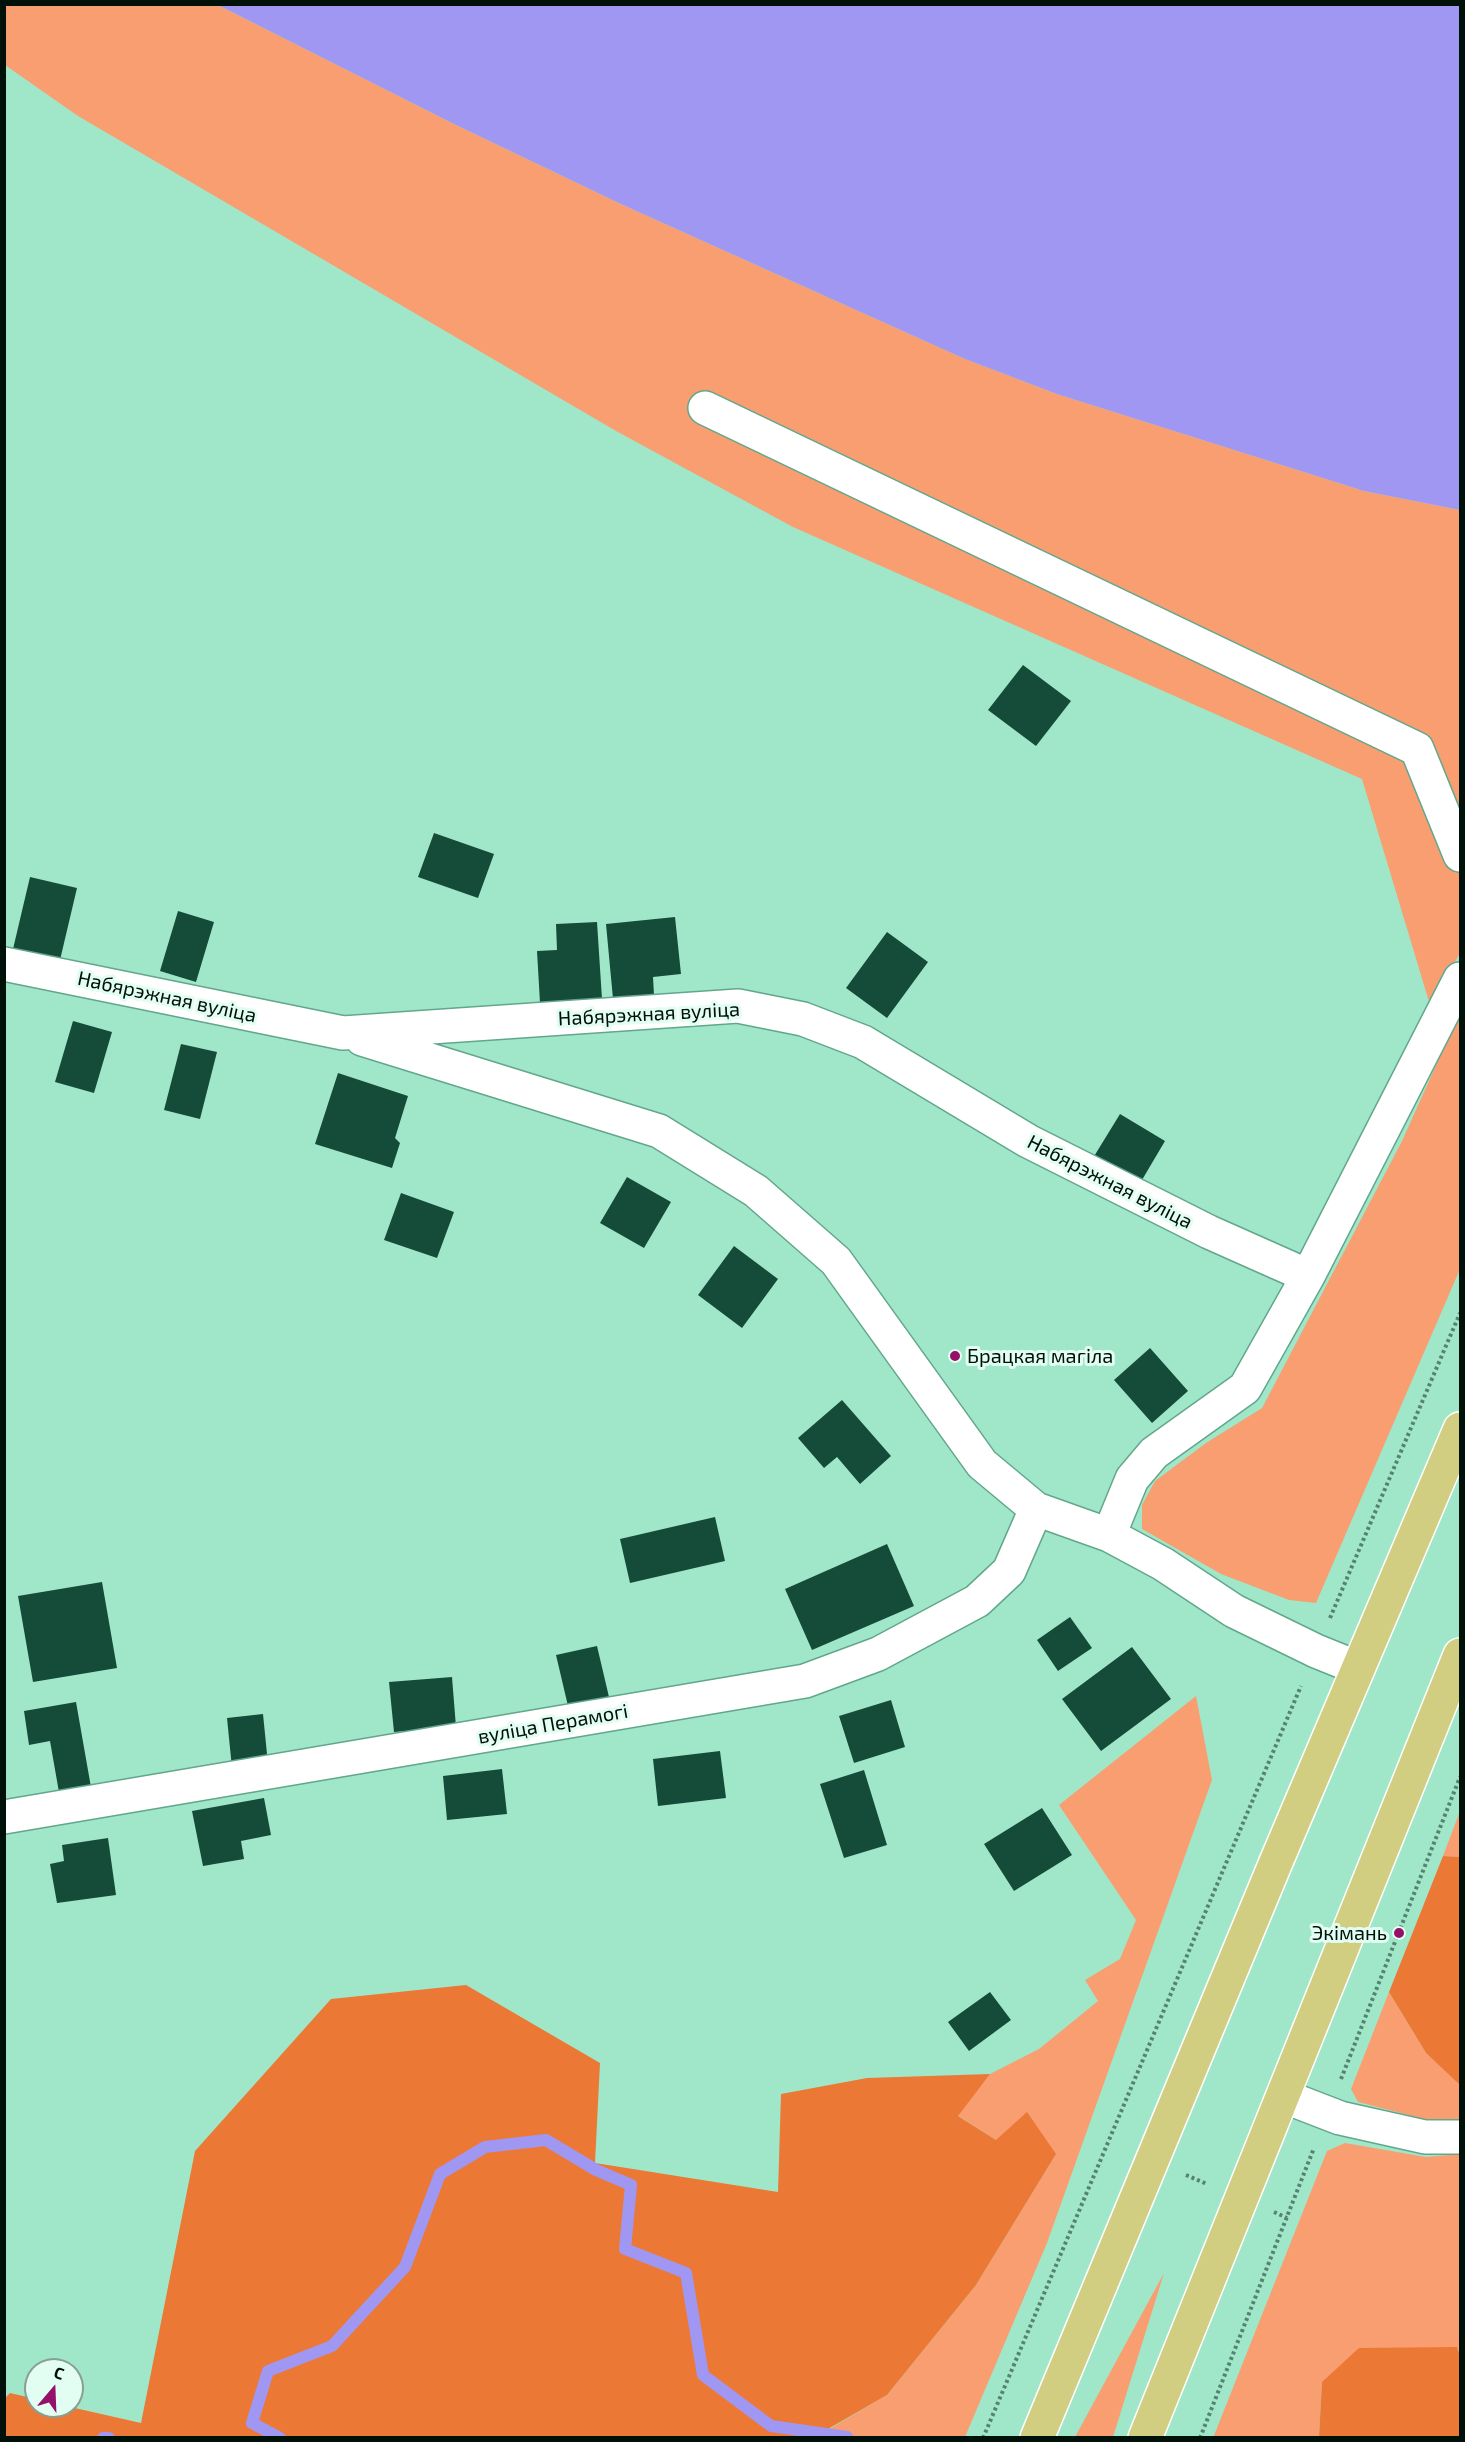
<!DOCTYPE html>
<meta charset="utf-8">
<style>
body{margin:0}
#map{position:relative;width:1465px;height:2442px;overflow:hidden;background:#a0e7ca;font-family:"Exo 2",sans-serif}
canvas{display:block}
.frame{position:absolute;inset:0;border:6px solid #001109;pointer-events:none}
.north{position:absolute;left:24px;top:2358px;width:60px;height:60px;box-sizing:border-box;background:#e2fdf1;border:2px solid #889f94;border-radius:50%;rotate:19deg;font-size:16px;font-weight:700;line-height:24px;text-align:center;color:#001109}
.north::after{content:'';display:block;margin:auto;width:21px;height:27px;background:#951068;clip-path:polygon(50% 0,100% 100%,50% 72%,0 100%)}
</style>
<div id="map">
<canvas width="1465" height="2442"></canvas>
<div class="frame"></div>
<div class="north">С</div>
</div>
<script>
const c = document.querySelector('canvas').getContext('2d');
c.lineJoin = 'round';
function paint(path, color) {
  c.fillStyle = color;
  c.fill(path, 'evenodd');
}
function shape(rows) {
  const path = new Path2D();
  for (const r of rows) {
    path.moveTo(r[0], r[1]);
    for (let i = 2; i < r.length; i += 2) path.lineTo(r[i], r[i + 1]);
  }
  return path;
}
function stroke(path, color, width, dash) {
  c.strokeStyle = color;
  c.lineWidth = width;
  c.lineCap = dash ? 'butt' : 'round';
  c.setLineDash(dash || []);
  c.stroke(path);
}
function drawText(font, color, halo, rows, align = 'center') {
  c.font = font + ' "Exo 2",sans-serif';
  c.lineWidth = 6;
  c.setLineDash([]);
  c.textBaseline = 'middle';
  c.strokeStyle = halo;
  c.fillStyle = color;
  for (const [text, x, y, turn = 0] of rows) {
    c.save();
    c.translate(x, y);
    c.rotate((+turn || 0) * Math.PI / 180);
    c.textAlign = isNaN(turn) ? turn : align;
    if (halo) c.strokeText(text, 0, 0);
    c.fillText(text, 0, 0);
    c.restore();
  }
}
paint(shape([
 [4,5,218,5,454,124,623,205,965,359,1057,394,1364,491,1460,510,1460,953,1430,1005,1362,779,793,527,616,431,78,116,5,65],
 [1460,1012,1460,1269,1316,1603,1289,1600,1221,1574,1142,1529,1142,1505,1155,1481,1206,1443,1262,1408,1402,1141],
 [1196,1696,1212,1780,1047,2243,965,2437,814,2438,887,2395,976,2285,1056,2154,996,2140,957,2115,990,2074,1039,2049,1098,2001,1085,1980,1120,1959,1136,1920,1059,1805],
 [1460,1811,1460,1857,1443,1856],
 [1389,1992,1426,2053,1460,2083,1460,2120,1456,2121,1424,2119,1358,2102,1351,2089],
 [1345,2143,1426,2157,1460,2154,1460,2356,1457,2347,1322,2382,1319,2437,1213,2438,1327,2151],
 [1164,2273,1113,2437,1075,2437]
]), '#f89e71');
paint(shape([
 [1443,1856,1460,1857,1460,2083,1458,2083,1426,2053,1389,1992],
 [466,1985,600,2063,595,2163,778,2192,781,2094,867,2078,990,2074,958,2116,996,2140,1027,2112,1056,2154,976,2285,887,2395,814,2437,5,2437,5,2398,10,2393,36,2399,36,2406,66,2406,141,2423,195,2151,331,1999],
 [1457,2347,1460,2356,1460,2437,1319,2437,1322,2382,1359,2348]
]), '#ec7836');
paint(shape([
 [218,5,1460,5,1460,510,1364,491,1057,394,965,359,623,205,454,124]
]), '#a097f2');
stroke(shape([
 [103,2438,109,2438],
 [280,2438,252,2423,268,2371,332,2346,405,2267,440,2174,485,2147,546,2140,596,2170,631,2185,625,2249,686,2273,703,2375,771,2426,847,2437]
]), '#a097f2', 12);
paint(shape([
 [1023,665,1071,701,1036,746,988,710],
 [434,833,494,854,478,898,418,877],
 [30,877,77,888,60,960,13,949],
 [178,911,214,922,196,982,160,971],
 [675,917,681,974,653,977,654,995,613,999,606,924],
 [597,922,602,999,540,1003,537,951,557,950,556,924],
 [887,932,928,962,887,1018,846,988],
 [73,1021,112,1032,94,1093,55,1082],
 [181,1044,217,1052,200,1119,164,1110],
 [338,1073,408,1096,395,1138,400,1143,392,1168,315,1144],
 [1120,1114,1165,1141,1139,1185,1093,1158],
 [627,1177,671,1202,644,1248,600,1223],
 [401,1193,454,1212,437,1258,384,1240],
 [734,1246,778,1279,742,1328,698,1295],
 [1150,1348,1188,1391,1152,1423,1114,1380],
 [842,1400,891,1456,860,1484,837,1457,824,1468,798,1438],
 [715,1517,725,1561,630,1583,620,1539],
 [887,1544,914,1606,812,1650,785,1589],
 [102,1582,117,1668,33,1682,18,1596],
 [1070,1617,1092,1648,1058,1671,1037,1640],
 [597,1646,609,1697,568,1706,556,1655],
 [1132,1647,1171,1699,1101,1751,1062,1699],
 [452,1677,456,1727,394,1732,389,1682],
 [891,1700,905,1747,854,1763,839,1716],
 [76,1702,92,1793,60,1798,50,1741,29,1745,24,1711],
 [263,1714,268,1764,232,1768,227,1718],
 [720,1751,726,1798,658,1806,653,1759],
 [502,1769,507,1814,447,1820,443,1776],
 [864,1770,887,1845,844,1858,820,1784],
 [264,1798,271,1835,241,1841,244,1859,203,1866,192,1811],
 [1042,1808,1072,1855,1014,1891,984,1844],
 [108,1838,116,1895,57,1903,50,1864,64,1861,62,1845],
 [990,1992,1011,2020,969,2051,948,2022]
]), '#154b39');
const minor = shape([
 [705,408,1417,749,1460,855],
 [4,964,343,1033,738,1006,803,1019,863,1042,1028,1141,1209,1232,1308,1276],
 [362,1039,659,1131,756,1191,836,1261,982,1464,1036,1509,1109,1535,1163,1564,1234,1611,1316,1651,1358,1668],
 [1109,1535,1132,1479,1154,1453,1245,1388,1308,1276,1460,979],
 [4,1817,805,1681,878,1654,977,1601,1009,1571,1036,1509],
 [1283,2096,1340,2118,1425,2137,1460,2137]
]);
const major = shape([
 [1037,2438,1276,1862,1460,1429],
 [1145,2438,1460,1655]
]);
stroke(minor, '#62a78c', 36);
stroke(major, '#fff', 36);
stroke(shape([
 [1330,1618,1460,1313],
 [1341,2079,1460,1777],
 [1186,2175,1207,2184],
 [1274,2212,1287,2218],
 [983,2438,1301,1686],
 [1200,2438,1314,2148]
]), '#558370', 4, [3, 3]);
stroke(minor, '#fff', 33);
stroke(major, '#d1cd81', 33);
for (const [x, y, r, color] of [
 [955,1356,6,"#951068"],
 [1399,1933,6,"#951068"]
]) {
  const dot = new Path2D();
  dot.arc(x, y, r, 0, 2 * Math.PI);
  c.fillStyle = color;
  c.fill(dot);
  stroke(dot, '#e2fdf1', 2);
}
drawText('20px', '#001109', '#e2fdf1', [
 ["Набярэжная вуліца",167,997,12],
 ["Набярэжная вуліца",649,1014,-3],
 ["Набярэжная вуліца",1110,1182,27],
 ["вуліца Перамогі",553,1724,-10]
]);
drawText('20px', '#001109', '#e2fdf1', [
 ["Брацкая магіла",967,1356],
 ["Экімань",1387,1933,"right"]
], 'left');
</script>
